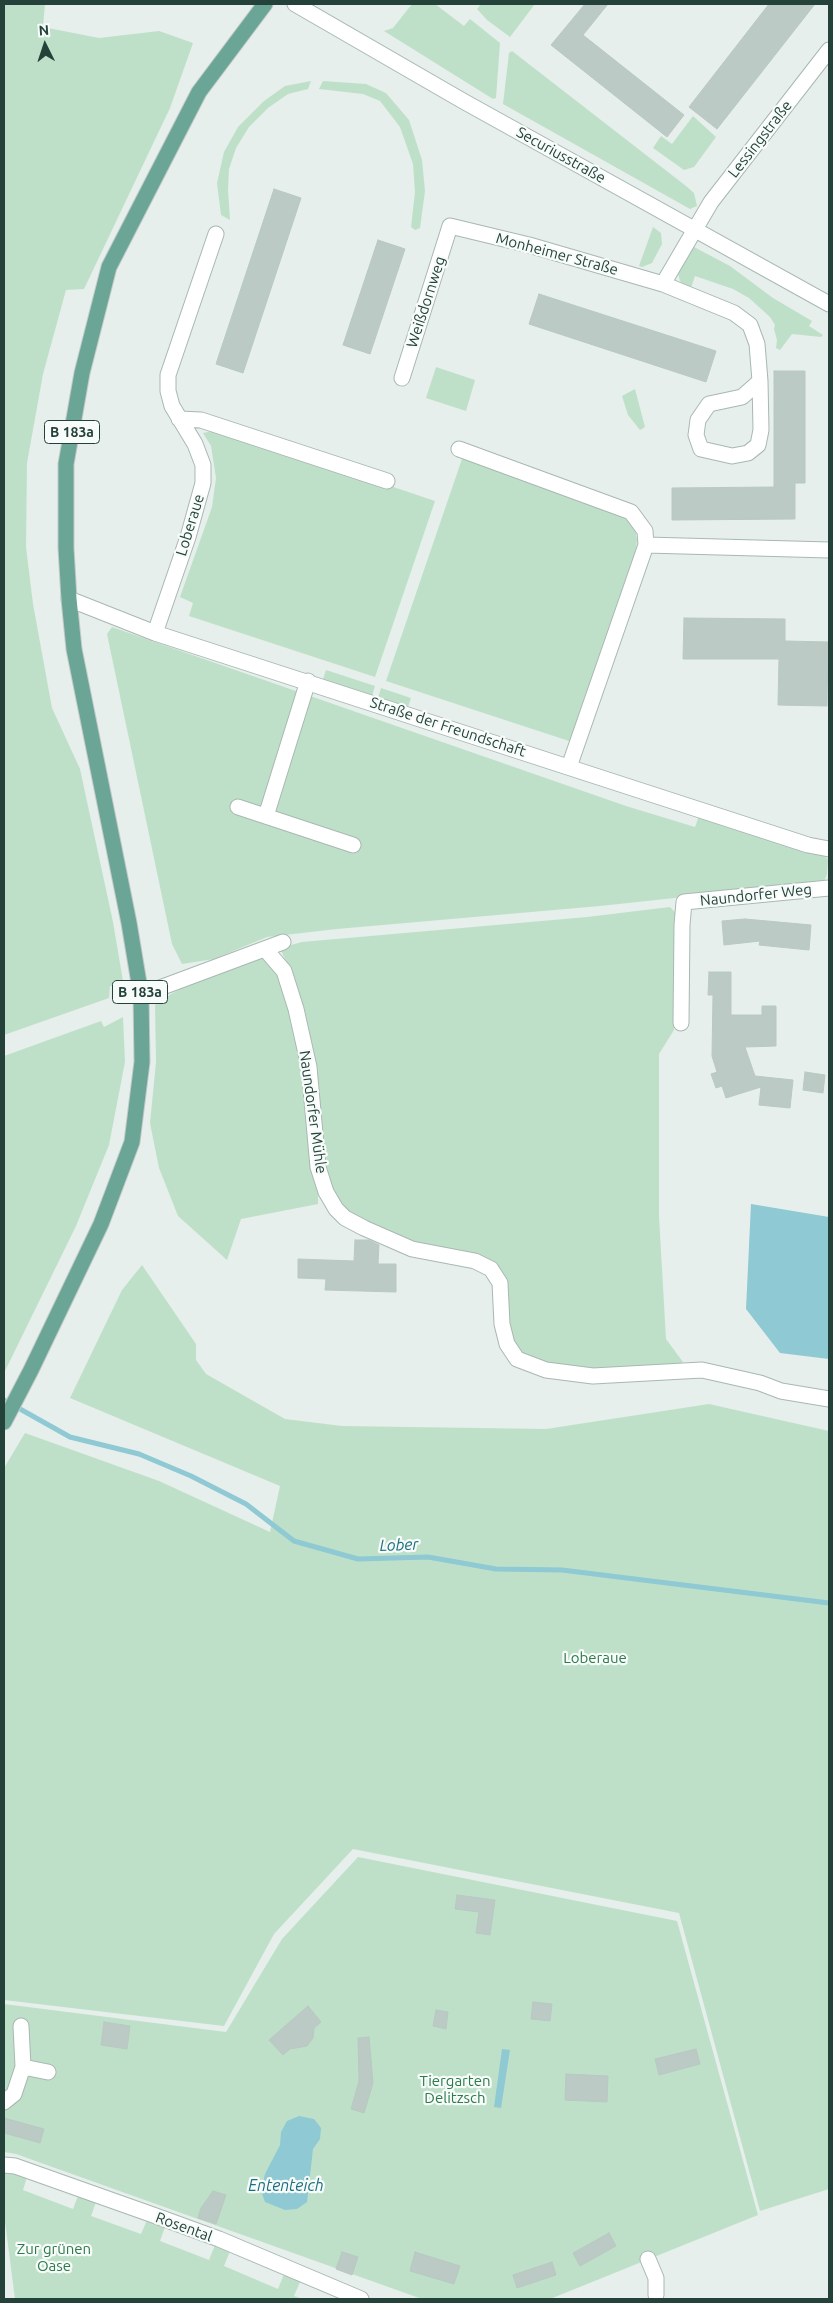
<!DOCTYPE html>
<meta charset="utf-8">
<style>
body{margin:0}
#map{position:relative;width:833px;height:2303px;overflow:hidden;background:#e6efeb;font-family:Ubuntu,sans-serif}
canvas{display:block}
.frame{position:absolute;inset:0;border:5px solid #24423a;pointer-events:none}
.north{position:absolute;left:20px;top:20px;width:50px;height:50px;-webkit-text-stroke:4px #f7fbf9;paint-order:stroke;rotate:356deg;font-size:14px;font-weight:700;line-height:20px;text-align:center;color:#24423a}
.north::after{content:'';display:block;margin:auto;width:18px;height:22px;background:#24423a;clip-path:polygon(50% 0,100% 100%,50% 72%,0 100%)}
</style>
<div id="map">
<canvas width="833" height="2303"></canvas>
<div class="frame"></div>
<div class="north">N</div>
</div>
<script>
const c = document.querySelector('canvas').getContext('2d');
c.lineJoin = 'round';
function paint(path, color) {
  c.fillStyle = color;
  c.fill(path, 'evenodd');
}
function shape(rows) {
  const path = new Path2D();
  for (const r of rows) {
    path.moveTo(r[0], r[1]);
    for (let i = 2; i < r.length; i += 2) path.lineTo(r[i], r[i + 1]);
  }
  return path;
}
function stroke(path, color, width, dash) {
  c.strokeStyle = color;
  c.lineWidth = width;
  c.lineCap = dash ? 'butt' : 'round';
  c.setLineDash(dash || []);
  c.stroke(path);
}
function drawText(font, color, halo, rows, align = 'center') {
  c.font = font + ' Ubuntu,sans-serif';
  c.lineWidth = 4.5;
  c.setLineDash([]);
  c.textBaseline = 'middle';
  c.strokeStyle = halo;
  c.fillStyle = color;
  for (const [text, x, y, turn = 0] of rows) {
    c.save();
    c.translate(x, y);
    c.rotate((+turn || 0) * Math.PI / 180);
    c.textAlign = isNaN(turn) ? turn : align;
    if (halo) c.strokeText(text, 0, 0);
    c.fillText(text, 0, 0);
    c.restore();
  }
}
paint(shape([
 [4,4,45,4,43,27,99,38,159,31,193,43,170,108,84,289,66,290,43,374,27,463,26,547,33,604,52,708,80,769,113,922,124,987,110,986,109,998,4,1035],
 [412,4,435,4,464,26,470,19,500,43,496,98,493,99,384,31,393,28],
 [481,4,535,4,510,37,487,20,477,9],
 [512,51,686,186,694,193,697,206,690,209,503,104,509,53],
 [311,81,308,89,288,94,268,108,249,127,236,148,229,169,228,190,230,220,221,215,217,183,224,152,238,127,264,101,285,86],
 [323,81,366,84,386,93,409,120,422,160,425,191,420,228,415,230,411,227,415,192,413,164,400,127,380,101,363,94,319,89],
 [693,116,716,137,694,167,684,170,653,148,661,136,672,144],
 [653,227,661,233,662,244,652,263,642,267,639,266],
 [694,247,730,266,773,298,812,321,809,326,823,335,821,337,792,334,780,350,776,348,777,340,774,329,775,325,770,317,749,298,733,289,695,276,691,288,685,287,680,281,678,273,687,251],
 [436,367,475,380,466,411,426,398],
 [635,389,645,427,640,430,628,415,622,396],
 [221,429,435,501,375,677,189,616,193,603,180,597,212,507,216,478,211,446,203,433],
 [463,456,629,519,635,529,637,539,636,549,573,739,569,741,386,681],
 [112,627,626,806,695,827,699,816,822,854,828,859,827,874,824,882,600,906,337,929,267,937,214,959,182,964,172,944,107,634],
 [326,670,375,686,372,696,323,679],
 [381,688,411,698,408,707,378,698],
 [670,907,676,913,674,1030,659,1054,659,1216,666,1339,683,1362,677,1366,590,1371,544,1364,526,1358,516,1348,506,1322,498,1270,417,1244,347,1212,318,1167,318,1204,241,1219,227,1260,178,1216,159,1168,150,1123,156,1062,155,1005,171,994,220,967,265,949,294,980,280,948,302,942,587,917],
 [123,1017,125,1062,109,1145,76,1226,4,1373,4,1056,101,1021,104,1027],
 [142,1265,196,1344,196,1360,206,1374,285,1419,342,1426,546,1429,709,1404,829,1431,829,2189,760,2211,679,1913,353,1849,274,1934,224,2026,4,2000,4,1468,25,1433,159,1481,270,1532,280,1486,70,1398,122,1290],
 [358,1857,677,1921,758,2215,550,2299,422,2299,16,2154,4,2152,4,2004,226,2032,282,1939],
 [4,2171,10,2171,27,2177,23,2190,73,2209,78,2196,96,2202,91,2216,141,2234,147,2220,165,2227,160,2241,209,2260,215,2245,230,2251,224,2266,278,2289,284,2274,300,2282,294,2296,302,2299,15,2299,4,2214]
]), '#bfe0c8');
paint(shape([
 [751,1204,829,1217,829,1359,780,1353,746,1309],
 [502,2049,510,2050,501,2108,494,2107],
 [299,2116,314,2119,321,2128,320,2139,313,2149,307,2202,297,2209,285,2210,265,2202,261,2191,265,2174,280,2145,281,2132,287,2121]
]), '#8ec9d4');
stroke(shape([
 [4,1400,70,1437,139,1454,191,1476,246,1504,294,1541,358,1559,428,1557,496,1569,562,1570,829,1603]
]), '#8ec9d4', 5);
const building = shape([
 [585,4,608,4,583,35,684,115,667,137,551,45,585,4],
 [769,4,815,4,717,129,689,107,769,4],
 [274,189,301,198,243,373,216,364,274,189],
 [378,240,405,249,370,354,343,345,378,240],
 [539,294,716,351,706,382,529,324,539,294],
 [774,371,805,371,805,483,795,483,795,519,672,520,672,488,774,487,774,371],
 [684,618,785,619,785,641,828,642,827,706,778,705,779,659,683,659,684,618],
 [745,919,811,925,809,950,759,945,760,941,724,945,722,921,745,919],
 [709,972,731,972,731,1015,762,1015,762,1006,776,1006,776,1046,745,1047,755,1076,793,1080,790,1108,759,1105,761,1087,726,1098,722,1086,716,1088,711,1074,717,1072,712,1056,713,995,708,995,709,972],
 [805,1072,825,1075,823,1093,803,1090,805,1072],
 [355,1240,369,1240,379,1245,378,1264,396,1264,396,1292,325,1290,326,1279,298,1278,298,1259,354,1261,355,1240],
 [457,1895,495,1900,490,1935,476,1933,479,1912,455,1909,457,1895],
 [533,2002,552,2004,550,2021,531,2019,533,2002],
 [308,2006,321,2022,314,2028,313,2038,307,2046,290,2049,283,2055,269,2040,308,2006],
 [436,2010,448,2012,446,2029,433,2026,436,2010],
 [104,2022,130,2026,127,2049,101,2045,104,2022],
 [369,2037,373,2083,364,2113,351,2109,359,2081,358,2038,369,2037],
 [696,2049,700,2064,659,2075,655,2059,696,2049],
 [566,2074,608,2076,607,2102,565,2100,566,2074],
 [4,2118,44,2129,40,2143,4,2133,4,2118],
 [213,2191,226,2195,216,2224,198,2218,201,2208,213,2191],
 [609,2233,616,2246,580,2266,573,2253,609,2233],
 [342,2252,358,2257,352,2275,336,2269,342,2252],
 [415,2252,460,2266,454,2284,410,2271,415,2252],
 [552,2262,556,2275,517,2288,513,2275,552,2262]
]);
paint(building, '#bbcac4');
stroke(building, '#b8c9c2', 1);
const minor = shape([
 [295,4,463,101,829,304],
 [663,284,734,313,750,325,757,344,760,381,742,397,709,404,698,420,696,435,701,449,732,456,748,453,758,445,761,430,760,381],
 [402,378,450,226,529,245,663,284,711,202,829,50],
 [179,419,201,420,387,481],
 [459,449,631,512,645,531,646,545,569,767],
 [646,545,829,550],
 [69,599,155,633,808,845,829,849],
 [155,633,188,537,203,483,203,465,195,444,172,406,168,391,168,375,216,234],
 [238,807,353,845],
 [266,816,308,681],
 [265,949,284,971,296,1009,309,1067,318,1167,326,1192,336,1209,345,1218,364,1228,412,1249,475,1261,491,1269,500,1283,502,1324,507,1344,517,1359,546,1370,593,1376,702,1370,760,1383,781,1391,829,1399],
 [141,995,283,942],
 [681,1023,682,925,684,902,829,888],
 [23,2067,48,2072],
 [4,2102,14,2094,23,2067,21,2026],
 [4,2165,15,2166,156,2216,219,2239,361,2299],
 [648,2259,656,2278,656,2295]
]);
const major = shape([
 [4,1422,31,1370,101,1224,132,1142,142,1062,141,995,129,923,74,649,69,599,66,548,66,464,82,373,109,267,199,92,265,4]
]);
stroke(minor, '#a8b8b2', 17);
stroke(major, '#c2cac8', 17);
stroke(minor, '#fff', 15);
stroke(major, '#6aa596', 15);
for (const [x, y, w] of [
 [72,432,55],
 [140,992,55]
]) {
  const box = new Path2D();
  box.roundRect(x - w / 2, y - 11.5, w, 23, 4);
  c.fillStyle = '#f7fbf9';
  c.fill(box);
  stroke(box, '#24423a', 1);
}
drawText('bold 14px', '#24423a', null, [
 ["B 183a",72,432],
 ["B 183a",140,992]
]);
drawText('15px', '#24423a', '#f7fbf9', [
 ["Lessingstraße",760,139,-52],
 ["Securiusstraße",561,155,29],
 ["Monheimer Straße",557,254,15],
 ["Weißdornweg",426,302,-72],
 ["Loberaue",190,525,-73],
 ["Straße der Freundschaft",448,727,18],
 ["Naundorfer Weg",756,895,-6],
 ["Naundorfer Mühle",313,1112,82],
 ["Rosental",184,2227,20]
]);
drawText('15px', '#2d7a4b', '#f7fbf9', [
 ["Loberaue",595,1658],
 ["Tiergarten",455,2081],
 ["Delitzsch",455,2098],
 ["Zur grünen",54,2249],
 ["Oase",54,2266]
]);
drawText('italic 16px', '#1c6f80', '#f7fbf9', [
 ["Lober",399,1545,-2],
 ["Ententeich",286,2186]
]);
</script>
